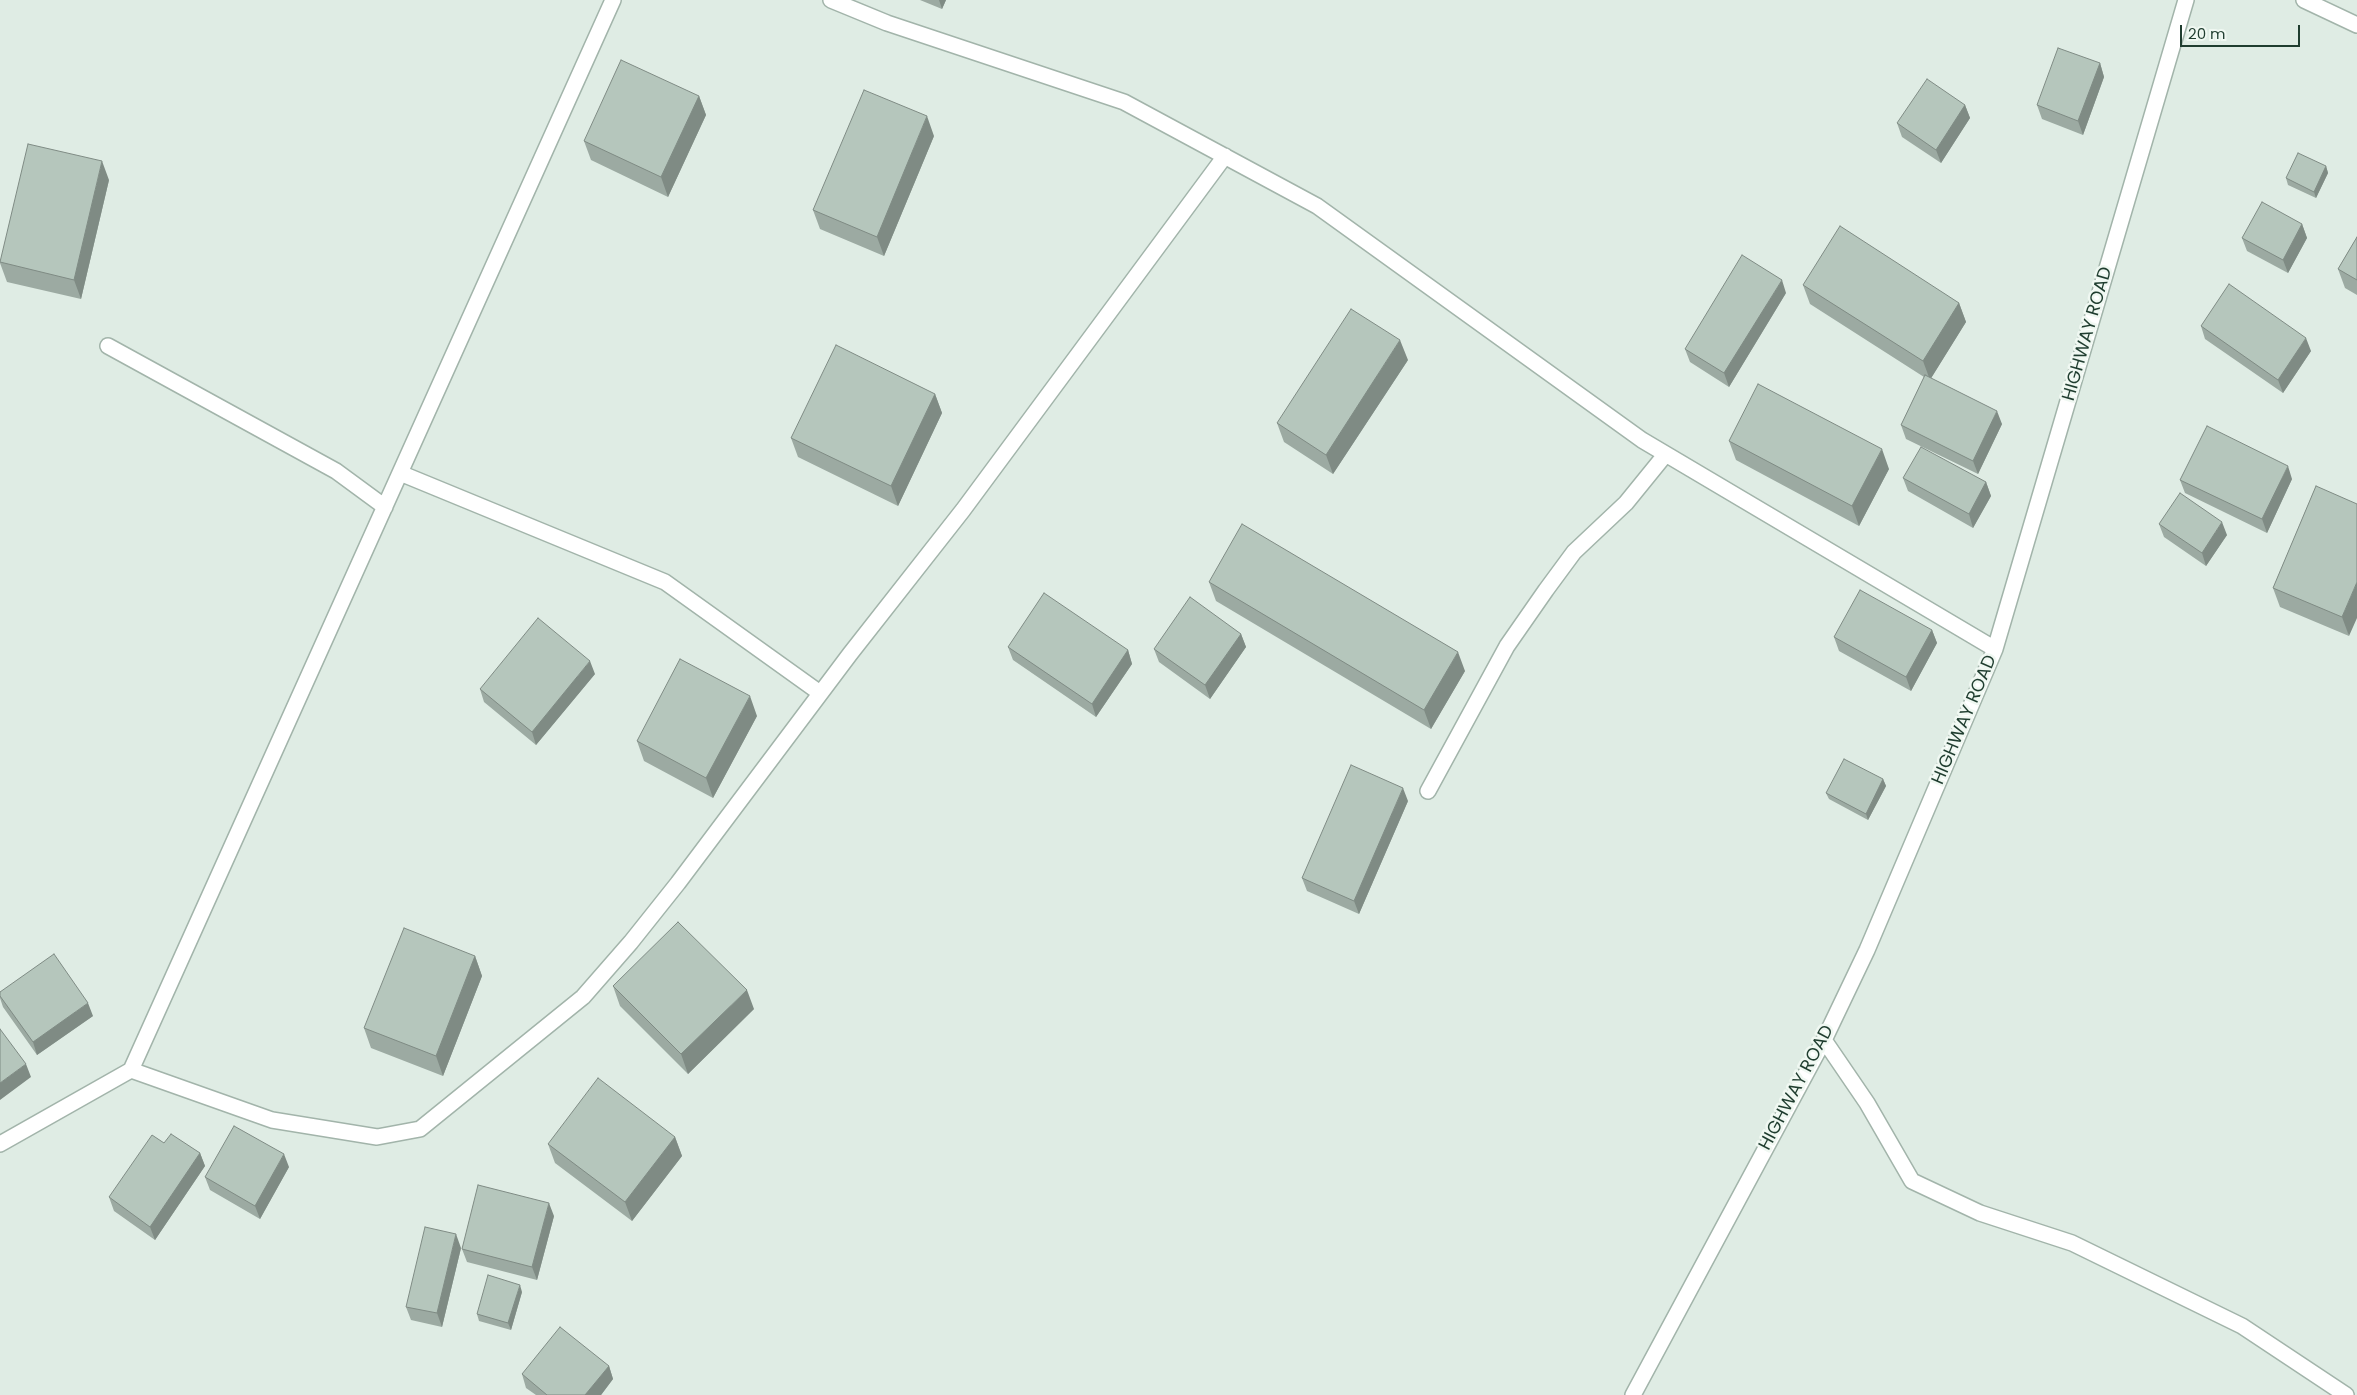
<!DOCTYPE html>
<style>
body{margin:0}
#map{position:relative;width:2357px;height:1395px;overflow:hidden;background:#dfece4;font-family:Poppins,sans-serif}
canvas{display:block}
.scale{position:absolute;left:2180px;top:25px;width:120px;height:22px;box-sizing:border-box;border:2px solid #1f3d2f;border-top:0;padding-left:6px;font-size:15px;line-height:18px;white-space:nowrap;color:#1f3d2f;-webkit-text-stroke:4px #f0f8f2;paint-order:stroke}
</style>
<div id="map">
<canvas width="2357" height="1395"></canvas>
<div class="scale">20 m</div>
</div>
<script>
const c = document.querySelector('canvas').getContext('2d');
c.lineJoin = 'round';
function shape(rows) {
  const path = new Path2D();
  for (const r of rows) {
    path.moveTo(r[0], r[1]);
    for (let i = 2; i < r.length; i += 2) path.lineTo(r[i], r[i + 1]);
  }
  return path;
}
function stroke(path, color, width, dash) {
  c.strokeStyle = color;
  c.lineWidth = width;
  c.lineCap = dash ? 'butt' : 'round';
  c.setLineDash(dash || []);
  c.stroke(path);
}
function paint(path, color) {
  c.fillStyle = color;
  c.fill(path, 'evenodd');
}
function drawText(font, color, halo, rows, align = 'center') {
  c.font = font + ' Poppins,sans-serif';
  c.lineWidth = 5;
  c.setLineDash([]);
  c.textBaseline = 'middle';
  c.strokeStyle = halo;
  c.fillStyle = color;
  for (const [text, x, y, turn = 0] of rows) {
    c.save();
    c.translate(x, y);
    c.rotate((+turn || 0) * Math.PI / 180);
    c.textAlign = isNaN(turn) ? turn : align;
    if (halo) c.strokeText(text, 0, 0);
    c.fillText(text, 0, 0);
    c.restore();
  }
}
const minor = shape([
 [831,0,887,23,1124,102,1317,206,1642,440,1995,649],
 [2304,0,2357,25],
 [108,346,336,471,385,507],
 [400,473,665,582,820,693],
 [1428,791,1507,646,1546,590,1574,552,1626,503,1665,455],
 [1824,1040,1867,1103,1912,1181,1980,1213,2072,1243,2242,1326,2346,1395],
 [131,1070,272,1120,377,1137,420,1129,583,997,631,942,678,883,850,654,963,510,1225,156],
 [0,1144,131,1070,613,0],
 [1633,1395,1824,1040,1867,950,1995,649,2186,0]
]);
stroke(minor, '#a2b4aa', 18);
stroke(minor, '#fff', 15);
paint(shape([
 [920,0,946,0,942,9],
 [2100,63,2104,77,2083,135,2042,119,2037,105],
 [699,96,706,115,668,197,591,160,584,141],
 [1965,105,1970,118,1941,163,1902,137,1897,123],
 [934,136,884,256,820,229,813,210],
 [2326,166,2328,173,2316,198,2288,185,2286,178],
 [109,180,81,299,7,282,0,263,0,261],
 [2302,224,2307,238,2288,273,2247,251,2242,238],
 [2357,237,2357,295,2345,288,2338,269],
 [1803,285,1959,303,1966,322,1931,378,2002,424,1978,474,1906,439,1901,425,1924,377,1810,304],
 [1786,293,1729,387,1690,362,1685,349],
 [2201,326,2311,351,2283,393,2205,339],
 [1408,360,1333,474,1284,442,1277,423],
 [935,394,942,413,898,506,798,457,791,438],
 [1729,441,1889,469,1859,526,1736,460],
 [1903,478,1986,482,1991,496,1973,528,1908,491],
 [2292,479,2267,533,2185,493,2180,480],
 [2316,486,2349,636,2280,607,2273,588],
 [2159,524,2227,535,2206,566,2164,537],
 [1209,582,1465,671,1431,729,1216,601],
 [1932,630,1937,643,1911,691,1839,651,1834,637],
 [1241,634,1246,647,1210,699,1159,662,1154,649],
 [1008,647,1128,650,1132,664,1096,717,1013,660],
 [595,674,536,745,484,702,480,689],
 [757,716,713,798,644,761,637,741],
 [1883,779,1886,786,1868,820,1829,799,1826,793],
 [1408,801,1359,914,1307,891,1302,878],
 [475,956,482,976,443,1076,371,1048,364,1028],
 [613,986,754,1009,688,1074,620,1006],
 [0,992,93,1016,37,1055,3,1007,0,998],
 [675,1137,682,1156,632,1221,555,1163,548,1144],
 [164,1143,200,1153,205,1166,155,1240,114,1211,109,1197],
 [289,1167,260,1219,210,1190,205,1177],
 [554,1216,537,1280,467,1262,462,1249],
 [461,1248,442,1327,411,1320,406,1307],
 [522,1292,511,1330,479,1321,477,1314],
 [609,1366,613,1379,601,1395,536,1395,526,1388,522,1374]
]), '#9caaa2');
paint(shape([
 [939,0,946,0,942,9],
 [2100,63,2104,77,2083,135,2078,121],
 [699,96,706,115,668,197,661,177],
 [1965,105,1970,118,1941,163,1936,150],
 [927,116,934,136,884,256,877,237],
 [102,161,109,180,81,299,74,280],
 [2326,166,2328,173,2316,198,2314,192],
 [2302,224,2307,238,2288,273,2283,260],
 [1782,280,1786,293,1729,387,1724,373],
 [1959,303,1966,322,1930,380,1923,361],
 [2306,338,2311,351,2283,393,2278,380],
 [1400,340,1408,360,1333,474,1326,455],
 [935,394,942,413,898,506,891,486],
 [1997,411,2002,424,1978,474,1973,461],
 [1882,449,1889,469,1859,526,1852,506],
 [2288,466,2292,479,2267,533,2262,519],
 [1986,482,1991,496,1973,528,1969,514],
 [2222,522,2227,535,2206,566,2202,553],
 [2357,582,2357,618,2349,636,2342,617],
 [1932,630,1937,643,1911,691,1906,677],
 [1241,634,1246,647,1210,699,1205,685],
 [1128,650,1132,664,1096,717,1092,704],
 [1458,652,1465,671,1431,729,1424,710],
 [590,661,595,674,536,745,532,732],
 [750,696,757,716,713,798,706,778],
 [1883,779,1886,786,1868,820,1866,814],
 [1403,788,1408,801,1359,914,1354,901],
 [475,956,482,976,443,1076,436,1056],
 [747,990,754,1009,688,1074,681,1054],
 [88,1003,93,1016,37,1055,33,1042],
 [26,1064,31,1077,0,1100,0,1083],
 [675,1137,682,1156,632,1221,625,1202],
 [200,1153,205,1166,155,1240,150,1227],
 [284,1154,289,1167,260,1219,255,1206],
 [549,1203,554,1216,537,1280,532,1267],
 [456,1234,461,1248,442,1327,437,1313],
 [520,1285,522,1292,511,1330,508,1323],
 [609,1366,613,1379,601,1395,585,1395]
]), '#7f8b84');
const building = shape([
 [2058,48,2100,63,2078,121,2037,105,2058,48],
 [621,60,699,96,661,177,584,141,621,60],
 [1927,79,1965,105,1936,150,1897,123,1927,79],
 [864,90,927,116,877,237,813,210,864,90],
 [28,144,102,161,74,280,0,262,28,144],
 [2298,153,2326,166,2314,192,2286,178,2298,153],
 [2262,202,2302,224,2283,260,2242,238,2262,202],
 [1840,226,1959,303,1923,361,1803,285,1840,226],
 [2357,237,2357,280,2338,269,2357,237],
 [1742,255,1782,280,1724,373,1685,349,1742,255],
 [2229,284,2306,338,2278,380,2201,326,2229,284],
 [1351,309,1400,340,1326,455,1277,423,1351,309],
 [836,345,935,394,891,486,791,438,836,345],
 [1925,375,1997,411,1973,461,1901,425,1925,375],
 [1758,384,1882,449,1852,506,1729,441,1758,384],
 [2207,426,2288,466,2262,519,2180,480,2207,426],
 [1921,447,1986,482,1969,514,1903,478,1921,447],
 [2316,486,2357,504,2357,582,2342,617,2273,588,2316,486],
 [2180,493,2222,522,2202,553,2159,524,2180,493],
 [1242,524,1458,652,1424,710,1209,582,1242,524],
 [1860,590,1932,630,1906,677,1834,637,1860,590],
 [1044,593,1128,650,1092,704,1008,647,1044,593],
 [1190,597,1241,634,1205,685,1154,649,1190,597],
 [538,618,590,661,532,732,480,689,538,618],
 [680,659,750,696,706,778,637,741,680,659],
 [1844,759,1883,779,1866,814,1826,793,1844,759],
 [1351,765,1403,788,1354,901,1302,878,1351,765],
 [678,922,747,990,681,1054,613,986,678,922],
 [404,928,475,956,436,1056,364,1028,404,928],
 [54,954,88,1003,33,1042,0,996,0,992,54,954],
 [0,1029,26,1064,0,1083,0,1029],
 [598,1078,675,1137,625,1202,548,1144,598,1078],
 [234,1126,284,1154,255,1206,205,1177,234,1126],
 [171,1134,200,1153,150,1227,109,1197,152,1135,164,1143,171,1134],
 [478,1185,549,1203,532,1267,462,1249,478,1185],
 [425,1227,456,1234,437,1313,406,1307,425,1227],
 [488,1275,520,1285,508,1323,477,1314,488,1275],
 [560,1327,609,1366,585,1395,547,1395,522,1374,560,1327]
]);
paint(building, '#b5c6bc');
stroke(building, '#7f8b84', 1);
drawText('18px', '#1f3d2f', '#f0f8f2', [
 ["HIGHWAY ROAD",2088,334,-74],
 ["HIGHWAY ROAD",1965,720,-67],
 ["HIGHWAY ROAD",1797,1088,-62]
]);
</script>
